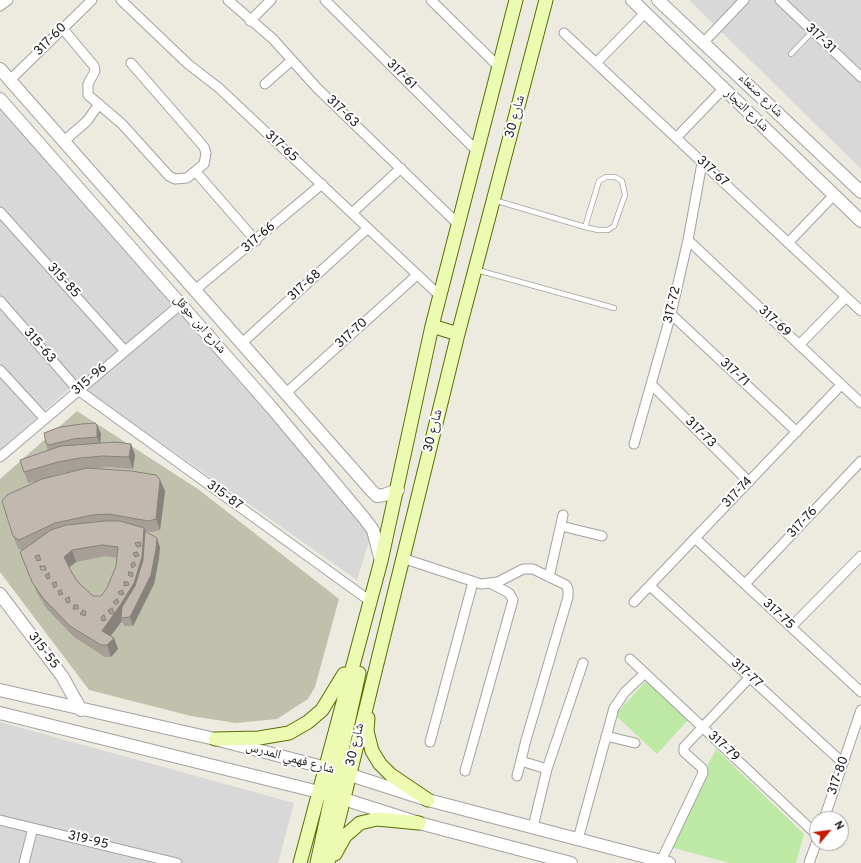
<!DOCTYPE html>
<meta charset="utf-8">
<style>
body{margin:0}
#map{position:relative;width:861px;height:863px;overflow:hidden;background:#edeae0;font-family:Overpass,sans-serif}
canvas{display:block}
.north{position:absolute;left:809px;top:811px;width:40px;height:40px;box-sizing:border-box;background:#fff;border:1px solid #a4a4a4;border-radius:50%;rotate:61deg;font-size:11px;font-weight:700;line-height:16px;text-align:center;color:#1b1b1b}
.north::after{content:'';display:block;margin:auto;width:14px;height:18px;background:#c61900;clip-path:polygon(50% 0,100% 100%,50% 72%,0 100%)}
</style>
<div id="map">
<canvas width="861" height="863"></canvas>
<div class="north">N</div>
</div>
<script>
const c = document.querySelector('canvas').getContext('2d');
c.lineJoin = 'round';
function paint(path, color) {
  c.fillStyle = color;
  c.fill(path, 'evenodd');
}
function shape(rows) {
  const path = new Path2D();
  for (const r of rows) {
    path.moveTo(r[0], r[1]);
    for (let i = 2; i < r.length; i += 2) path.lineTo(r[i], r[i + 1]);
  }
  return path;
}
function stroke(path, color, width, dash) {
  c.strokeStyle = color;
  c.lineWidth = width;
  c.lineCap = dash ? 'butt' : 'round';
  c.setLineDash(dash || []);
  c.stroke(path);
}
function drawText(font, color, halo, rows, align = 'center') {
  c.font = font + ' Overpass,"Noto Naskh Arabic",sans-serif';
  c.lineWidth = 4;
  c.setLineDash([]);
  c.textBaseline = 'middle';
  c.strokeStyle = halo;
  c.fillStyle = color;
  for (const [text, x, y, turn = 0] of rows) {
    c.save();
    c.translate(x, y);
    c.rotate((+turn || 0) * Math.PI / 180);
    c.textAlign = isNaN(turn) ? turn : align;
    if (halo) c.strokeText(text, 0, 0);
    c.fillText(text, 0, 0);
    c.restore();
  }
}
paint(shape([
 [689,0,861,0,861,169],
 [0,106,374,525,357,580,76,383,0,450],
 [0,722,294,803,278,863,0,863]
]), '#d9d8d8');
paint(shape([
 [77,411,198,489,339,599,315,687,308,699,277,719,236,723,191,716,89,690,0,572,0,479]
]), '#bfc1ac');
paint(shape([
 [646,681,688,720,657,754,615,715],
 [716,749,804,834,796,863,729,863,667,846]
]), '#bde9a4');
const service = shape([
 [791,54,813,31],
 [494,200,585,227,598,230,608,230,614,226,625,195,622,181,615,177,606,177,599,181,585,227],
 [477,270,614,308]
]);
const minor = shape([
 [121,0,188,64,219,88,440,296],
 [228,0,273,39,317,88,458,224],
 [325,0,477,151],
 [431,0,499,67],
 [780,0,861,77],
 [0,6,8,0],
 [250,21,271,0],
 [63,29,94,66,95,71,88,84,88,95,122,124,169,176,175,179,187,178,204,164,206,153,204,147,131,63],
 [564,33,861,311],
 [704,42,744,0],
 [596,63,645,13],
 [10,80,92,0],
 [265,84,292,60],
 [676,138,723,89],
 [64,141,87,121,99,104],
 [196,172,256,241],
 [0,212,125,351],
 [352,213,401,168],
 [688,240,861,403],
 [788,243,833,196],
 [195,290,322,184],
 [0,301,78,390,370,601],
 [671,314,797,432],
 [242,343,368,228],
 [799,345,846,297],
 [0,370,45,419],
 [652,385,749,482],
 [286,393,417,275],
 [634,444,671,314,688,240,702,163],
 [0,457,181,304],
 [561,526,602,536],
 [695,538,861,692],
 [402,558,481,584,498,582,523,569,533,569,566,585,568,589,568,597,526,740,517,776],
 [549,577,563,515],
 [745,584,861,461],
 [650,586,843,763],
 [634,602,841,385],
 [791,627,861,556],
 [630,659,817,835],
 [606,736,635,743],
 [430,742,473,582],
 [521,761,547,769],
 [465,771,513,600,509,593,490,583],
 [824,819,861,710],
 [0,820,177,863],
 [533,827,547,769,583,663],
 [578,839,614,708,625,692,645,673],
 [661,861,703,773,702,768,684,752,684,747,750,677],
 [24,863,33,828],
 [809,863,817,841]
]);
const tertiary = shape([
 [632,0,861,221],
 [658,0,861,192],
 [0,69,371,490,377,496,384,495,398,490],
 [0,99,271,407,364,518,373,530,381,561],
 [0,594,62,676,81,710],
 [0,690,215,739,338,771,428,800,669,863],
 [0,713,331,795,419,823,571,863]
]);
const secondary = shape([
 [432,326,458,334],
 [368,718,367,731,372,751,380,764,391,775,428,800],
 [215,739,259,738,289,733,308,722,322,710,344,674],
 [344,799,338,783,339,764,359,673],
 [335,854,345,836,360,823,377,819,419,823],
 [300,863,381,561,432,326,516,0],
 [317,863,330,803,331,790,328,775],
 [328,863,458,334,546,0]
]);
stroke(service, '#a2a2a2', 6);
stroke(minor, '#a2a2a2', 11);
stroke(tertiary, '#a2a2a2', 14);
stroke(secondary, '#577103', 15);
stroke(service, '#fff', 4.5);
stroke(minor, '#fff', 9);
stroke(tertiary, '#fff', 12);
stroke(secondary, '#edfab1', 13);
paint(shape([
 [97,425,101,434,100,443,131,444,135,455,133,469,107,467,91,469,160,480,165,491,160,530,152,532,145,531,160,547,159,558,154,584,133,626,124,626,122,621,111,636,114,638,118,649,111,657,105,657,74,637,47,609,37,593,20,552,22,551,18,548,13,536,37,481,28,483,20,460,48,451,46,443],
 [76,471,53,476,63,473],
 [106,556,117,558,116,566,107,588,101,596,93,596,78,582,69,567,76,562],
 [43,567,44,570,41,570,41,568]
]), '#a69f97');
paint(shape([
 [97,425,101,434,100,445,97,437],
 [131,444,135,455,133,469,129,457],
 [160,480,165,491,160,530,156,519],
 [144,528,148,539,146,569,121,618,122,621,106,642,102,631,121,604,134,583],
 [157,538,160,547,159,558,154,584,133,626,130,617],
 [72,550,76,562,68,568,64,557],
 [114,638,118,649,111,657,107,645]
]), '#87827b');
const building = shape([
 [95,423,97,425,97,437,73,439,49,445,46,443,44,433,60,427,82,424,95,423],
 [115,442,131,444,129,457,103,456,80,458,58,462,24,472,20,460,61,446,115,442],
 [87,468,131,471,156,475,160,480,156,519,148,521,109,514,92,515,55,523,19,540,13,536,2,501,7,495,42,479,87,468],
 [105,521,120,521,144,528,142,557,134,583,121,604,102,631,114,638,107,645,101,645,70,626,43,598,32,582,20,552,51,530,66,525,105,521],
 [140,542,141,546,137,547,135,543,140,542],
 [102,545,118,547,116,566,107,588,101,596,93,596,78,582,72,573,64,557,72,550,102,545],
 [137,552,139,556,135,557,133,553,137,552],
 [39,555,41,560,37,561,35,556,39,555],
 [134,562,136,565,132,568,131,564,134,562],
 [40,566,45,566,46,570,41,570,40,566],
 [129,572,133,573,132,577,128,575,129,572],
 [49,573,50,578,47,579,45,575,49,573],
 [56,582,57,586,54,588,52,583,56,582],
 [124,582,128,582,129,585,124,586,124,582],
 [61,590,63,594,59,595,58,591,61,590],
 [122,590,124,594,120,595,118,592,122,590],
 [69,597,70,602,67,603,65,599,69,597],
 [117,599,119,602,116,605,113,602,117,599],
 [74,605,78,605,78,609,73,609,74,605],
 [112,608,114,613,110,614,108,610,112,608],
 [83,610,86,612,85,616,80,614,83,610],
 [104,615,106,620,102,621,101,617,104,615],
 [145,531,157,538,156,549,151,575,130,617,121,618,122,607,135,586,143,560,145,531]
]);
paint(building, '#c1b9b0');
stroke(building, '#87827b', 1);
drawText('13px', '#1b1b1b', '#fff', [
 ["317-31",820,39,44],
 ["317-60",51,40,-45],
 ["317-61",401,75,45],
 ["شارع صنعاء",760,96,44],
 ["شارع التجار",746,111,44],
 ["317-63",342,112,44],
 ["شارع 30",516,117,-75],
 ["317-65",281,147,42],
 ["317-67",712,172,43],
 ["317-66",259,238,-40],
 ["315-85",63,281,48],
 ["317-68",305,286,-42],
 ["317-72",673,305,-77],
 ["317-69",774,322,43],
 ["شارع ابن حوقل",199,325,49],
 ["317-70",352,334,-42],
 ["315-63",39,346,49],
 ["317-71",734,373,43],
 ["315-96",90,380,-40],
 ["شارع 30",434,431,-76],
 ["317-73",700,433,45],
 ["317-74",738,493,-46],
 ["315-87",224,496,36],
 ["317-76",803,523,-47],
 ["317-75",778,615,43],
 ["315-55",43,651,53],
 ["317-77",746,674,42],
 ["شارع 30",356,745,-77],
 ["317-79",723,747,43],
 ["شارع فهمي المدرس",290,759,15],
 ["317-80",839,776,-71],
 ["319-95",88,841,14]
]);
</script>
